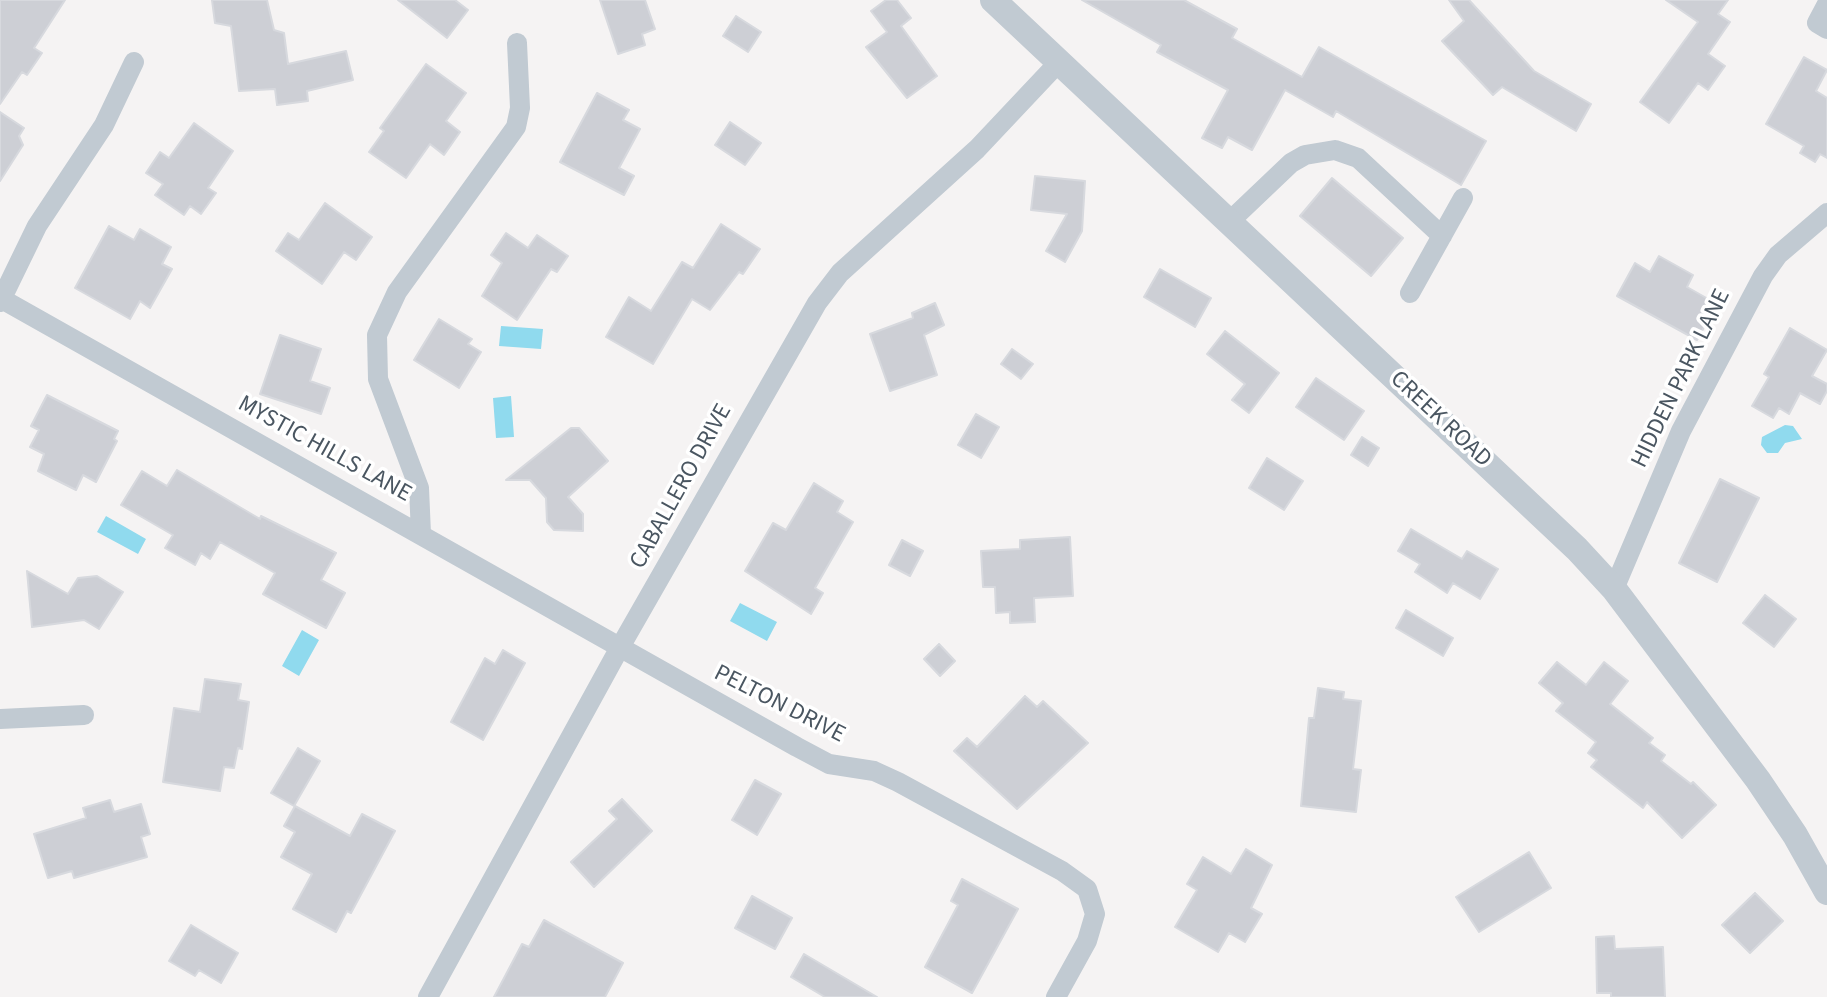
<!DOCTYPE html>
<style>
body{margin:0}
canvas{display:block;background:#f5f3f3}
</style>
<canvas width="1827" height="997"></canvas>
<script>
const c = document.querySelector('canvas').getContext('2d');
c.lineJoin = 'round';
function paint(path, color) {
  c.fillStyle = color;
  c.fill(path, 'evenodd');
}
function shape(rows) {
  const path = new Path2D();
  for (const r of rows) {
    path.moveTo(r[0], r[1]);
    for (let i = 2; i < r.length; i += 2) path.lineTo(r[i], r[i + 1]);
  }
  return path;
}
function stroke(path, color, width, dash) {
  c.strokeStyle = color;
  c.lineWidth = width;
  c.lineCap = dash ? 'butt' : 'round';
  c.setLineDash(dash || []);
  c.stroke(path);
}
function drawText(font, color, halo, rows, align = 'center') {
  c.font = font + ' "Source Sans 3",sans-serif';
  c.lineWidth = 7;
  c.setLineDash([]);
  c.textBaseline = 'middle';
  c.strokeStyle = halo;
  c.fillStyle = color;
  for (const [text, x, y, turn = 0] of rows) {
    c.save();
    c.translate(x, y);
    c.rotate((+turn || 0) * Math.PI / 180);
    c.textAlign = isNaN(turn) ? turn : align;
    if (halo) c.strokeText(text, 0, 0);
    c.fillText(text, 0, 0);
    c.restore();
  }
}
paint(shape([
 [501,326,543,329,541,349,499,346],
 [511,396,514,437,496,438,493,398],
 [1785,425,1793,426,1802,439,1785,443,1778,453,1767,453,1761,445,1762,437],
 [106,516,146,539,138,554,97,532],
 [740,603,777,622,767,641,730,621],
 [302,630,319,640,299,676,282,666]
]), '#90daee');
const building = shape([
 [0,0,65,0,34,48,42,53,27,75,22,72,0,104,0,0],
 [212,0,267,0,274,30,284,33,288,64,346,51,353,80,307,91,308,101,277,105,275,89,239,91,231,26,215,23,212,0],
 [398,0,455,0,468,10,447,38,398,0],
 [600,0,645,0,655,29,642,34,645,45,618,54,600,0],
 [886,0,897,0,911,18,901,26,937,76,907,98,866,47,887,32,871,11,886,0],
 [1082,0,1184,0,1237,29,1232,38,1302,77,1319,47,1486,141,1461,185,1336,111,1333,117,1285,90,1252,150,1228,137,1222,148,1202,138,1228,90,1157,52,1161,45,1082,0],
 [1449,0,1469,0,1534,71,1591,104,1576,131,1502,87,1493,95,1442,41,1464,21,1449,0],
 [1666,0,1728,0,1718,14,1730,22,1708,54,1725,66,1708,90,1698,83,1669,123,1640,102,1698,22,1666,0],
 [736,16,761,32,748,52,723,36,736,16],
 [1804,57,1827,70,1816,91,1827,98,1827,158,1820,154,1815,162,1800,153,1804,146,1766,124,1804,57],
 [426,64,466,93,446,121,460,132,444,155,430,144,406,178,369,152,384,131,380,128,426,64],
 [597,93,629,110,623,120,640,129,619,168,634,176,624,195,560,162,597,93],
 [0,112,24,128,19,136,23,145,0,181,0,112],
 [730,122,761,143,745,165,715,145,730,122],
 [194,123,233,151,208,188,216,193,201,214,190,206,184,215,155,195,163,184,146,173,160,152,169,158,194,123],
 [1035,176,1085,181,1082,231,1065,262,1046,251,1067,214,1031,210,1035,176],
 [1332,178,1403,238,1371,276,1300,216,1332,178],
 [325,203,372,237,356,260,344,252,322,284,276,251,288,233,299,240,325,203],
 [721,224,760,249,743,274,739,272,710,310,692,299,653,364,606,337,629,297,651,311,682,262,693,268,721,224],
 [109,226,134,240,140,229,171,247,162,264,172,269,150,308,140,301,130,319,75,288,109,226],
 [506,233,528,248,537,235,568,256,557,272,551,269,517,320,482,296,502,263,491,255,506,233],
 [1659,256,1693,275,1687,287,1717,304,1697,340,1617,296,1635,263,1650,272,1659,256],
 [1160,269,1211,298,1195,327,1144,297,1160,269],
 [935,303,944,325,924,335,937,375,890,391,870,334,913,318,912,313,935,303],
 [439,319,472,339,468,344,481,352,459,388,414,360,439,319],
 [1790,328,1827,350,1812,376,1827,384,1827,391,1820,404,1800,393,1789,414,1779,408,1773,418,1752,406,1769,377,1764,374,1790,328],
 [1225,331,1279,373,1249,413,1232,400,1245,384,1207,354,1225,331],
 [280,335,321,349,310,381,330,388,321,414,260,394,280,335],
 [1012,349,1033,364,1021,379,1001,364,1012,349],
 [1316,378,1364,411,1344,440,1296,407,1316,378],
 [47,395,118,431,114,439,117,441,96,482,83,475,76,490,38,471,44,454,30,447,39,430,31,426,47,395],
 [976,414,999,427,981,458,958,445,976,414],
 [571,428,579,428,608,461,568,497,583,514,583,531,554,530,547,522,546,498,530,480,506,480,571,428],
 [1362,437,1379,448,1368,466,1351,455,1362,437],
 [1267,458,1303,481,1284,510,1249,488,1267,458],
 [177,470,260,519,261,516,336,553,321,580,345,593,326,628,263,594,275,573,220,542,210,559,201,553,195,565,165,548,173,535,121,505,142,471,167,486,177,470],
 [1720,479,1759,498,1717,582,1679,563,1720,479],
 [814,483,843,501,837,512,853,522,815,588,823,593,811,614,745,571,773,523,786,530,814,483],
 [1411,529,1462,559,1467,551,1498,569,1480,599,1453,583,1447,593,1415,572,1420,564,1398,551,1411,529],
 [1070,537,1073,596,1034,598,1035,622,1010,623,1010,612,996,613,995,587,983,587,981,551,1020,549,1020,540,1070,537],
 [902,540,923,551,910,576,889,565,902,540],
 [27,571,68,594,78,578,97,576,123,592,99,629,84,620,32,627,27,571],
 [1765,595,1796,619,1774,647,1743,623,1765,595],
 [1406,610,1453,638,1443,656,1396,628,1406,610],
 [939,644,955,661,940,676,924,659,939,644],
 [503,650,525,663,483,740,451,722,485,658,495,664,503,650],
 [1557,662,1586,685,1604,662,1628,681,1610,704,1653,738,1649,743,1665,755,1661,761,1691,784,1693,782,1716,805,1682,838,1647,802,1643,808,1591,767,1597,760,1588,753,1596,742,1556,711,1563,703,1539,683,1557,662],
 [205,679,241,684,238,700,249,702,242,749,238,748,234,768,224,767,220,791,163,782,174,708,200,712,205,679],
 [1318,688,1344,692,1343,699,1361,701,1353,769,1361,770,1356,812,1301,806,1309,718,1314,718,1318,688],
 [1025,696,1037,707,1043,701,1088,743,1017,809,954,751,967,738,977,747,1025,696],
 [298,748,320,761,294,806,271,793,298,748],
 [755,780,781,794,757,835,732,820,755,780],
 [622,799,652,831,594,887,571,862,617,819,609,811,622,799],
 [110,800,114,812,141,804,150,834,141,837,147,857,74,878,72,871,48,878,34,834,86,818,83,808,110,800],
 [295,806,350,836,362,814,395,831,351,913,347,911,336,932,293,909,312,874,281,857,295,832,284,826,295,806],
 [1246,849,1272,865,1251,908,1262,914,1245,942,1229,933,1218,952,1175,927,1197,890,1187,884,1203,857,1231,874,1246,849],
 [1529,852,1551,888,1479,932,1456,897,1529,852],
 [962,879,1018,909,972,993,925,967,958,905,951,901,962,879],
 [1755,893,1783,921,1750,953,1722,925,1755,893],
 [752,896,792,918,775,949,735,928,752,896],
 [544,920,623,963,605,997,494,997,522,944,529,947,544,920],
 [191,925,238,953,221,983,199,970,195,976,169,961,191,925],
 [1614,936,1615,949,1663,947,1665,997,1611,997,1611,993,1597,993,1596,937,1614,936],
 [804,954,877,997,825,997,791,977,804,954]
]);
paint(building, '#cdcfd5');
stroke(building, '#d7d9de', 2);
stroke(shape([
 [1827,4,1817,23,1827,29],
 [1229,222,1291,163,1305,155,1335,150,1358,158,1442,236],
 [1410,293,1463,198],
 [0,298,797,747,829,764,874,771,898,782,1062,871,1087,889,1095,914,1087,941,1056,997],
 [0,302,37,226,104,125,134,62],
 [421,534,419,488,378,379,377,335,397,292,516,127,520,108,517,43],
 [1614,589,1681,431,1763,276,1778,255,1827,213],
 [0,719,84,715],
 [428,997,619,649,817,303,840,273,977,149,1059,62]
]), '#c1cad2', 20);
stroke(shape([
 [993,0,1577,549,1614,589,1758,780,1795,835,1827,892]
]), '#c1cad2', 26);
drawText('24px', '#4a5661', '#fff', [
 ["HIDDEN PARK LANE",1682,379,-64],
 ["CREEK ROAD",1440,420,43],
 ["MYSTIC HILLS LANE",324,450,29],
 ["CABALLERO DRIVE",682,487,-61],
 ["PELTON DRIVE",779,705,27]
]);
</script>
